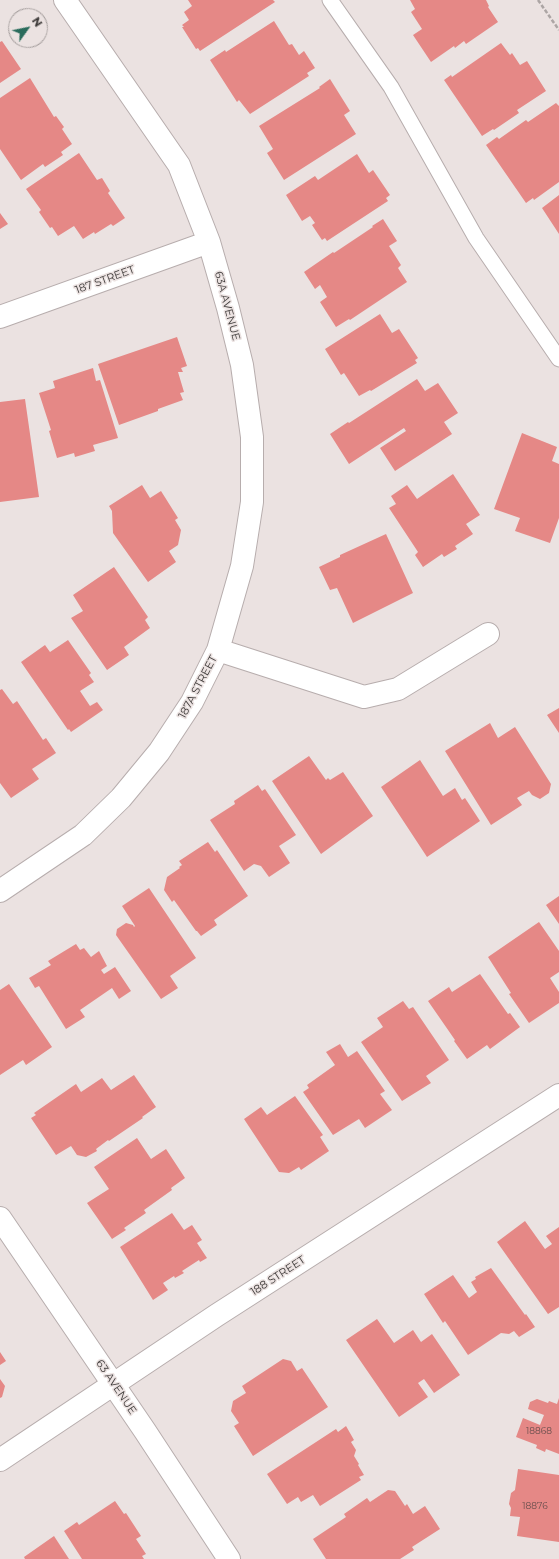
<!DOCTYPE html>
<style>
body{margin:0}
#map{position:relative;width:559px;height:1559px;overflow:hidden;background:#ebe2e1;font-family:Montserrat,sans-serif}
canvas{display:block}
.north{position:absolute;left:8px;top:8px;width:40px;height:40px;box-sizing:border-box;background:#ebe2e1;border:1px solid #a69f9e;border-radius:50%;rotate:57deg;font-size:11px;font-weight:700;line-height:16px;text-align:center;color:#3e3b3a}
.north::after{content:'';display:block;margin:auto;width:14px;height:18px;background:#296b5b;clip-path:polygon(50% 0,100% 100%,50% 72%,0 100%)}
</style>
<div id="map">
<canvas width="559" height="1559"></canvas>
<div class="north">N</div>
</div>
<script>
const c = document.querySelector('canvas').getContext('2d');
c.lineJoin = 'round';
function paint(path, color) {
  c.fillStyle = color;
  c.fill(path, 'evenodd');
}
function shape(rows) {
  const path = new Path2D();
  for (const r of rows) {
    path.moveTo(r[0], r[1]);
    for (let i = 2; i < r.length; i += 2) path.lineTo(r[i], r[i + 1]);
  }
  return path;
}
function stroke(path, color, width, dash) {
  c.strokeStyle = color;
  c.lineWidth = width;
  c.lineCap = dash ? 'butt' : 'round';
  c.setLineDash(dash || []);
  c.stroke(path);
}
function drawText(font, color, halo, rows, align = 'center') {
  c.font = font + ' Montserrat,sans-serif';
  c.lineWidth = 3;
  c.setLineDash([]);
  c.textBaseline = 'middle';
  c.strokeStyle = halo;
  c.fillStyle = color;
  for (const [text, x, y, turn = 0] of rows) {
    c.save();
    c.translate(x, y);
    c.rotate((+turn || 0) * Math.PI / 180);
    c.textAlign = isNaN(turn) ? turn : align;
    if (halo) c.strokeText(text, 0, 0);
    c.fillText(text, 0, 0);
    c.restore();
  }
}
paint(shape([
 [188,0,273,0,275,2,200,51,198,48,196,49,182,27,184,27,182,25,189,20,184,12,192,6],
 [410,0,486,0,489,6,488,7,498,22,466,44,464,41,455,48,454,46,431,62,413,35,422,29,411,12,415,9],
 [274,21,289,45,292,44,299,55,304,51,315,68,307,73,309,76,250,114,239,100,237,102,210,60,225,50,226,52],
 [2,41,21,69,0,83,0,42],
 [501,43,510,55,512,53,520,65,527,61,546,91,517,110,519,113,494,130,493,129,482,136,444,80,451,75,452,77],
 [30,78,54,117,56,116,64,127,62,129,72,144,61,152,63,155,45,167,43,164,21,180,0,149,0,98],
 [330,79,350,111,344,115,356,134,284,180,267,153,273,149,259,126,320,88,319,87],
 [556,103,559,106,559,182,534,200,533,198,526,203,486,145,497,137,499,139,526,120,528,122],
 [79,153,97,180,102,178,110,191,108,193,125,218,113,226,111,224,95,234,94,232,83,239,74,226,58,236,52,227,50,228,39,212,41,210,26,189],
 [357,154,369,173,373,170,390,195,386,198,388,201,327,241,325,238,322,240,312,225,315,223,310,216,302,221,286,195,315,176,318,180],
 [559,195,559,234,542,208],
 [0,213,8,224,0,229],
 [383,219,397,241,389,246,401,265,398,268,407,282,350,320,349,319,336,327,320,302,327,297,320,285,315,289,304,272,333,252,334,253,373,227,372,226],
 [380,314,392,333,399,329,418,358,415,360,417,363,371,391,370,390,359,396,344,373,341,375,325,349],
 [177,337,187,366,181,368,183,372,178,372,184,392,180,393,183,400,158,409,158,411,119,425,98,364],
 [93,368,96,381,100,380,118,438,93,445,95,451,75,457,74,453,57,458,49,431,51,430,39,393,55,388,53,381],
 [417,379,425,391,438,383,458,413,444,422,452,434,395,471,380,448,406,431,404,428,349,464,330,434,348,422,349,423],
 [25,399,39,497,0,502,0,402],
 [522,433,557,447,552,461,559,464,559,518,550,543,515,531,520,518,494,509],
 [453,474,480,515,466,524,473,534,455,546,457,549,444,557,442,554,423,567,415,555,418,552,389,508,396,504,391,496,407,485,417,499],
 [142,485,150,498,161,491,178,518,175,520,181,530,178,545,169,551,176,562,148,582,113,533,112,511,109,506],
 [386,534,413,593,353,623,337,588,330,590,319,567,340,557,340,555],
 [114,567,148,617,145,620,150,628,124,647,129,655,107,670,71,618,83,611,73,595],
 [68,640,91,673,89,675,94,682,80,691,90,706,97,702,103,710,71,732,69,729,68,730,21,662,45,645,50,652],
 [2,689,13,704,17,701,43,740,46,738,56,753,32,769,39,779,11,798,0,783,0,690],
 [559,708,559,733,547,715],
 [490,723,498,738,515,727,551,784,549,793,540,799,532,795,529,791,517,798,522,805,491,825,445,751],
 [309,756,326,780,328,778,330,780,343,772,373,816,321,854,272,781],
 [420,760,443,796,455,788,462,800,465,798,480,821,427,857,381,787],
 [258,785,262,791,265,789,296,835,279,846,290,863,269,877,261,866,254,864,244,871,210,820,235,804,234,801],
 [208,842,215,852,217,850,248,896,214,920,217,925,201,936,197,931,196,931,174,900,172,902,164,890,167,877,180,868,179,867,182,865,179,861],
 [149,888,196,958,170,976,178,988,161,999,116,935,117,929,126,923,133,925,134,927,135,926,122,906],
 [559,896,559,924,546,905],
 [539,922,559,951,559,972,550,978,559,992,559,1003,529,1023,509,994,511,993,488,957],
 [76,944,80,950,84,948,91,957,99,951,107,966,101,970,104,974,115,967,131,991,119,999,112,988,80,1010,85,1017,66,1029,39,986,35,988,29,978,51,965,48,961],
 [480,974,508,1014,510,1013,520,1027,490,1049,487,1045,467,1059,454,1041,455,1040,428,1001,449,987,452,992],
 [9,984,52,1047,26,1065,23,1060,0,1075,0,990],
 [403,1001,409,1009,413,1007,449,1060,426,1076,431,1083,402,1101,361,1042,383,1027,377,1018],
 [340,1044,348,1057,357,1051,385,1091,380,1094,392,1110,365,1128,359,1119,333,1135,303,1092,309,1088,307,1085,335,1065,326,1052],
 [134,1075,156,1107,142,1117,143,1118,109,1141,108,1140,96,1149,97,1151,86,1157,77,1155,71,1146,56,1155,31,1118,36,1115,34,1113,76,1084,81,1092,102,1078,111,1090],
 [295,1096,323,1135,320,1137,329,1151,301,1170,299,1167,289,1173,279,1172,244,1119,261,1107,267,1115],
 [137,1138,151,1159,166,1149,185,1178,171,1188,172,1190,144,1210,146,1213,124,1228,126,1230,112,1239,87,1203,109,1189,94,1167],
 [172,1213,184,1230,192,1225,202,1240,197,1243,207,1258,200,1262,199,1260,182,1271,184,1273,175,1278,174,1276,163,1283,168,1290,153,1300,120,1247],
 [525,1221,545,1249,552,1244,546,1236,559,1227,559,1307,548,1314,497,1242],
 [491,1268,525,1315,526,1314,535,1327,519,1337,514,1331,509,1334,501,1333,468,1355,445,1321,443,1323,424,1294,453,1275,469,1298,477,1292,471,1282,476,1279,475,1277],
 [377,1319,394,1343,413,1330,421,1342,432,1334,460,1375,434,1393,424,1379,418,1383,428,1397,399,1417,346,1340],
 [0,1352,6,1361,0,1365],
 [283,1359,291,1361,297,1371,302,1368,328,1407,253,1456,234,1426,239,1423,231,1411,233,1401,246,1393,242,1386],
 [0,1379,5,1386,2,1397,0,1398],
 [559,1398,559,1454,546,1449,545,1452,536,1448,537,1445,516,1437,523,1418,540,1425,544,1415,528,1409,530,1402,537,1399,548,1403,549,1401,557,1404],
 [346,1426,354,1440,351,1442,356,1450,354,1456,359,1464,358,1465,364,1475,359,1477,361,1480,320,1506,313,1495,301,1502,298,1497,287,1504,267,1474,336,1429,338,1432],
 [518,1469,559,1475,559,1542,517,1536,520,1517,510,1516,511,1508,509,1504,511,1493,515,1490],
 [388,1490,395,1491,405,1506,407,1504,413,1514,425,1506,440,1529,412,1547,414,1550,400,1559,326,1559,313,1539,346,1517,344,1514,367,1498,370,1502],
 [115,1501,124,1514,126,1513,141,1536,136,1539,146,1554,142,1556,144,1559,82,1559,64,1531,77,1522,79,1525],
 [54,1536,69,1559,25,1559,24,1557]
]), '#e58886');
const service = shape([
 [330,0,391,87,476,238,559,359]
]);
const minor = shape([
 [0,317,209,242],
 [218,650,364,697,398,689,488,634],
 [0,891,83,835,121,798,159,752,192,702,218,650,242,566,252,502,252,437,242,365,228,308,209,242,179,165,65,0],
 [0,1218,145,1431,229,1559]
]);
const tertiary = shape([
 [0,1460,217,1315,559,1095]
]);
stroke(service, '#b7adad', 17);
stroke(minor, '#b7adad', 24);
stroke(tertiary, '#b7adad', 24);
stroke(shape([
 [538,0,559,30]
]), '#aca5a4', 2.5, [4, 2]);
stroke(service, '#fff', 15);
stroke(minor, '#fff', 22);
stroke(tertiary, '#fff', 22);
drawText('9px', '#684e4d', null, [
 ["18868",539,1431],
 ["18876",535,1506]
]);
drawText('11px', '#3e3b3a', '#ebe2e1', [
 ["187 STREET",105,280,-20],
 ["63A AVENUE",227,306,75],
 ["187A STREET",198,687,-62],
 ["188 STREET",278,1276,-33],
 ["63 AVENUE",116,1387,56]
]);
</script>
